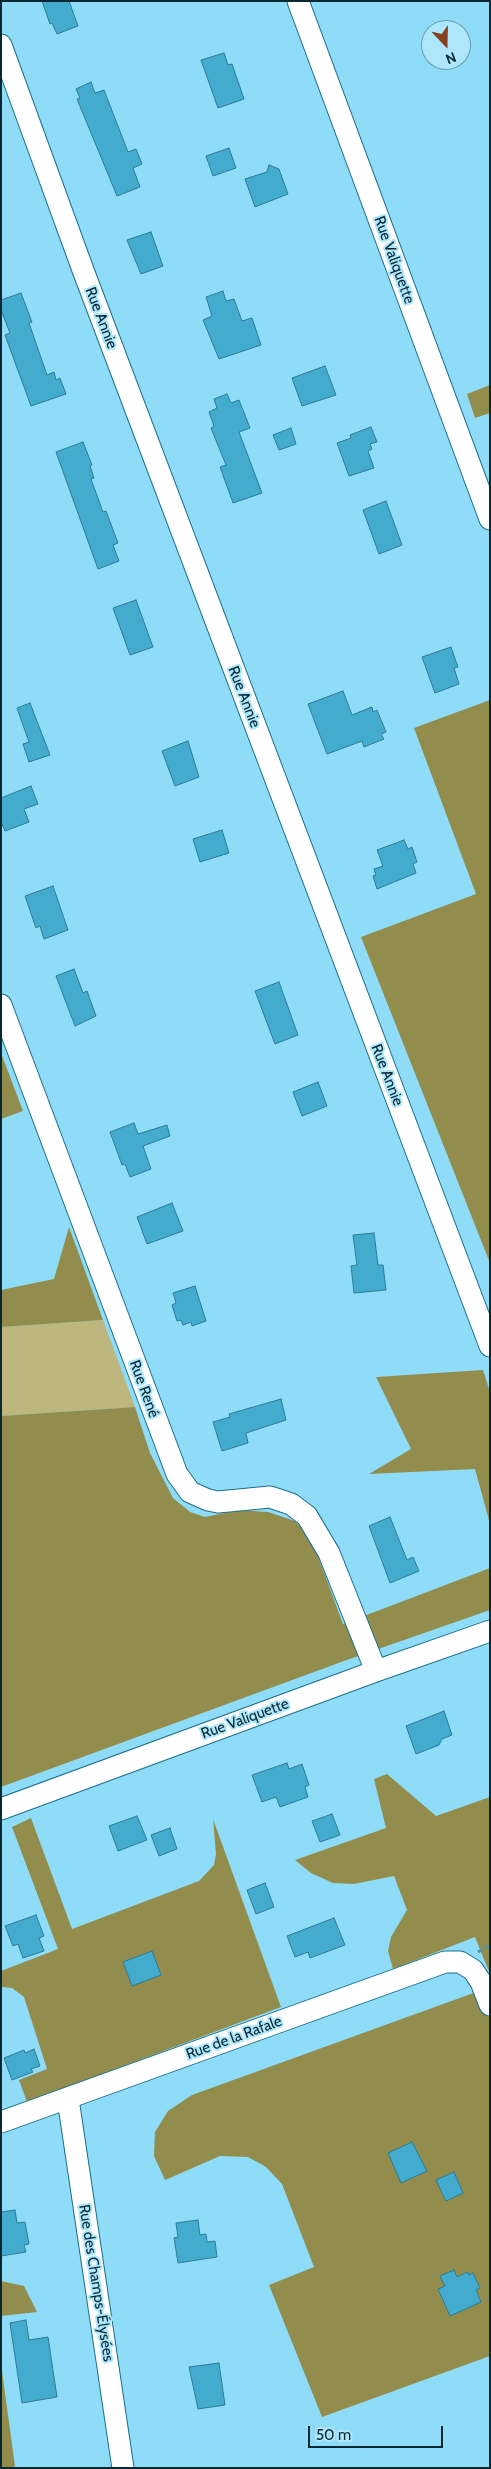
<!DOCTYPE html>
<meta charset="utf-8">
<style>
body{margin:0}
#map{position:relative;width:491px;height:2469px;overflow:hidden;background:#8fdcf8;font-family:Cabin,sans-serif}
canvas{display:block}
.frame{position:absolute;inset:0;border:2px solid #072833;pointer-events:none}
.north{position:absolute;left:421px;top:20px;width:50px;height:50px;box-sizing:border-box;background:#aee6fb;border:1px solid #6b9aab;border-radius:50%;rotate:159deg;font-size:14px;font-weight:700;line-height:20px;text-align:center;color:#072833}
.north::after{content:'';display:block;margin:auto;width:18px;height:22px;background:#863e1e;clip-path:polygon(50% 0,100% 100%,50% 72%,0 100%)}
.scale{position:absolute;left:308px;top:2426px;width:135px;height:22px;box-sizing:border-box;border:2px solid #072833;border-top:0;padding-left:6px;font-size:15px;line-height:18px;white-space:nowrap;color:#072833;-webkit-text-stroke:4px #aee6fb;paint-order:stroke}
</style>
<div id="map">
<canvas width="491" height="2469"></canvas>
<div class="frame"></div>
<div class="north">N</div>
<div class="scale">50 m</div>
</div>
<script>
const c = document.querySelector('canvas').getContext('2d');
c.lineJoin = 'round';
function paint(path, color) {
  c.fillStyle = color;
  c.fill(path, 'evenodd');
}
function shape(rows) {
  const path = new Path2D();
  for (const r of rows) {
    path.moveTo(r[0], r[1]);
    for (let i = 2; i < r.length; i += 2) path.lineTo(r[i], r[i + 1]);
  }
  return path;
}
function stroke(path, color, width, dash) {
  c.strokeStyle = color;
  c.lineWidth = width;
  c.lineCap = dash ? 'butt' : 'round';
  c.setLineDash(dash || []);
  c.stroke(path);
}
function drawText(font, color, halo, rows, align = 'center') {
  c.font = font + ' Cabin,sans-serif';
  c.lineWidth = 4;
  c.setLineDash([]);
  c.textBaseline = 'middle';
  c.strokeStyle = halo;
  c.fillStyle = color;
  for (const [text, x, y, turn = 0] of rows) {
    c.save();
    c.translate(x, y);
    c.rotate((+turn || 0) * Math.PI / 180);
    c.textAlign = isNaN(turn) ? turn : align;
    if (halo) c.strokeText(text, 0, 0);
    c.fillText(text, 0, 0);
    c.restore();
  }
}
paint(shape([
 [103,1320,135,1407,1,1416,1,1327]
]), '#bdb77e');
paint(shape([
 [490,385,490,413,475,418,467,394],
 [490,700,490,1263,361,937,476,894,414,728],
 [1,1053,23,1111,1,1119],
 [69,1227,103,1320,1,1327,1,1290,54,1279],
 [483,1370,490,1392,490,1524,475,1469,369,1474,411,1449,376,1377],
 [135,1407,150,1453,173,1498,190,1512,205,1517,239,1510,268,1512,295,1521,312,1540,343,1624,490,1568,490,1610,344,1661,1,1787,1,1416],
 [387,1774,436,1816,490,1797,490,1974,475,1937,393,1969,388,1951,391,1937,407,1910,394,1876,354,1884,333,1883,311,1873,295,1860,386,1828,374,1779],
 [31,1818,72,1929,199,1881,214,1865,216,1854,213,1819,281,2007,27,2102,19,2080,47,2069,24,1997,12,1988,1,1987,1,1971,58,1949,12,1827],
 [490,1987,490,2356,322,2417,269,2285,314,2267,282,2184,266,2167,248,2157,220,2156,165,2180,154,2156,155,2132,168,2111,192,2095],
 [1,2281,24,2286,37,2312,1,2316],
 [1,2364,15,2466,12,2468,1,2468]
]), '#938d4d');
const building = shape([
 [42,1,69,1,78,26,57,34,52,23,50,24,42,1],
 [224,53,228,65,232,64,244,99,218,108,201,60,224,53],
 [91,82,95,93,104,90,128,152,136,149,142,164,133,168,140,187,117,196,77,99,80,98,76,89,91,82],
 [229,148,236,168,213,176,206,156,229,148],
 [269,165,279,169,288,194,255,207,245,179,267,172,269,165],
 [151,232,163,266,141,274,127,240,151,232],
 [223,291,226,301,234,299,242,321,252,318,261,345,219,359,203,320,212,316,206,297,223,291],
 [21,293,32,322,29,323,47,375,54,372,56,380,60,378,66,394,31,406,5,335,10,333,1,310,1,300,21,293],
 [325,366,336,395,302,406,292,378,325,366],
 [227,394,231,403,239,400,250,428,239,432,262,493,233,503,220,467,226,465,211,428,214,426,209,412,217,408,214,399,227,394],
 [371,427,377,442,370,444,372,449,368,451,374,468,349,476,337,443,351,438,350,435,371,427],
 [291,428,296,444,279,450,273,435,291,428],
 [83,442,92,465,90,466,94,478,91,479,103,512,106,511,118,543,113,545,119,561,98,569,56,452,83,442],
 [386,501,402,545,379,554,363,510,386,501],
 [136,600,153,647,130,655,113,608,136,600],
 [451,647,458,667,454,668,459,684,435,693,422,657,451,647],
 [343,691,352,715,372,707,373,712,377,710,386,732,381,734,384,739,364,747,362,741,327,754,308,704,343,691],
 [30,703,50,755,29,762,23,744,29,742,17,708,30,703],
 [188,741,199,777,175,786,162,751,188,741],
 [31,786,38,804,24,809,29,822,5,831,1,822,1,798,31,786],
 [222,830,229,853,200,862,193,839,222,830],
 [404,840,408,849,412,847,417,862,413,864,416,873,377,889,373,876,376,875,374,869,383,866,377,850,404,840],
 [53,886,68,930,44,939,40,926,36,928,25,896,53,886],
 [74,969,83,993,87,991,96,1016,75,1026,56,976,74,969],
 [279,982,298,1035,275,1044,255,991,279,982],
 [318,1082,327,1106,302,1116,293,1092,318,1082],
 [134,1123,138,1134,167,1125,170,1136,143,1146,151,1169,130,1177,125,1164,122,1165,110,1132,134,1123],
 [172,1203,183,1231,147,1244,137,1217,172,1203],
 [374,1233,378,1265,383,1265,386,1290,354,1293,351,1266,357,1265,353,1235,374,1233],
 [195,1286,206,1321,192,1326,191,1322,183,1325,181,1320,177,1321,172,1305,176,1303,173,1293,195,1286],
 [281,1399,286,1420,246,1433,248,1443,222,1451,213,1422,230,1417,229,1414,281,1399],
 [390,1517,407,1560,413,1557,419,1571,390,1583,369,1526,390,1517],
 [444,1711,452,1735,442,1739,439,1745,416,1754,406,1726,444,1711],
 [287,1763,289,1769,302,1764,309,1785,305,1787,308,1797,280,1807,276,1797,262,1802,252,1775,287,1763],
 [332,1814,340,1835,320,1842,312,1821,332,1814],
 [137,1816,147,1840,118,1851,109,1826,137,1816],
 [170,1828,177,1849,159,1856,151,1835,170,1828],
 [265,1883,274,1907,256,1914,247,1890,265,1883],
 [36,1915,44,1936,39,1938,44,1951,23,1958,18,1944,13,1946,5,1926,36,1915],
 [334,1918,345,1945,310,1958,308,1952,295,1957,287,1936,334,1918],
 [152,1951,161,1975,132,1986,123,1962,152,1951],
 [34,2049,40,2066,31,2069,33,2072,12,2080,4,2058,24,2050,25,2053,34,2049],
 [412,2142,427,2171,401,2183,388,2153,412,2142],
 [454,2172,463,2193,446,2201,436,2180,454,2172],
 [15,2210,17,2223,25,2222,29,2244,24,2245,26,2252,1,2256,1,2212,15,2210],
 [198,2220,200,2235,206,2234,207,2242,215,2241,217,2257,178,2263,174,2238,178,2237,176,2223,198,2220],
 [454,2270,457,2277,468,2272,469,2275,473,2273,480,2288,476,2290,481,2302,450,2316,438,2289,445,2286,440,2276,454,2270],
 [26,2320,29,2340,48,2337,57,2397,22,2403,10,2323,26,2320],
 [219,2363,225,2405,198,2409,189,2367,219,2363]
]);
paint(building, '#43abcd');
stroke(building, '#2d7c95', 1);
const minor = shape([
 [298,1,490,519],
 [1,45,83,270,490,1346],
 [1,1005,177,1474,190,1492,208,1500,218,1502,270,1497,291,1504,307,1516,329,1553,376,1671],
 [1,1809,376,1671,490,1631],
 [68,2099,123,2468],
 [1,2122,445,1962,460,1962,473,1970,481,1982,490,2005]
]);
stroke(minor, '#1d6f89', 23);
stroke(shape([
 [478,1952,490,1945]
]), '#5792a7', 3, [5, 2.5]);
stroke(minor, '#fff', 21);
drawText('15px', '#072833', '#aee6fb', [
 ["Rue Valiquette",394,260,70],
 ["Rue Annie",101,318,69],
 ["Rue Annie",244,697,69],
 ["Rue Annie",387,1075,69],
 ["Rue René",144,1389,70],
 ["Rue Valiquette",245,1719,-20],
 ["Rue de la Rafale",234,2038,-20],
 ["Rue des Champs-Élysées",96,2283,81]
]);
</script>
